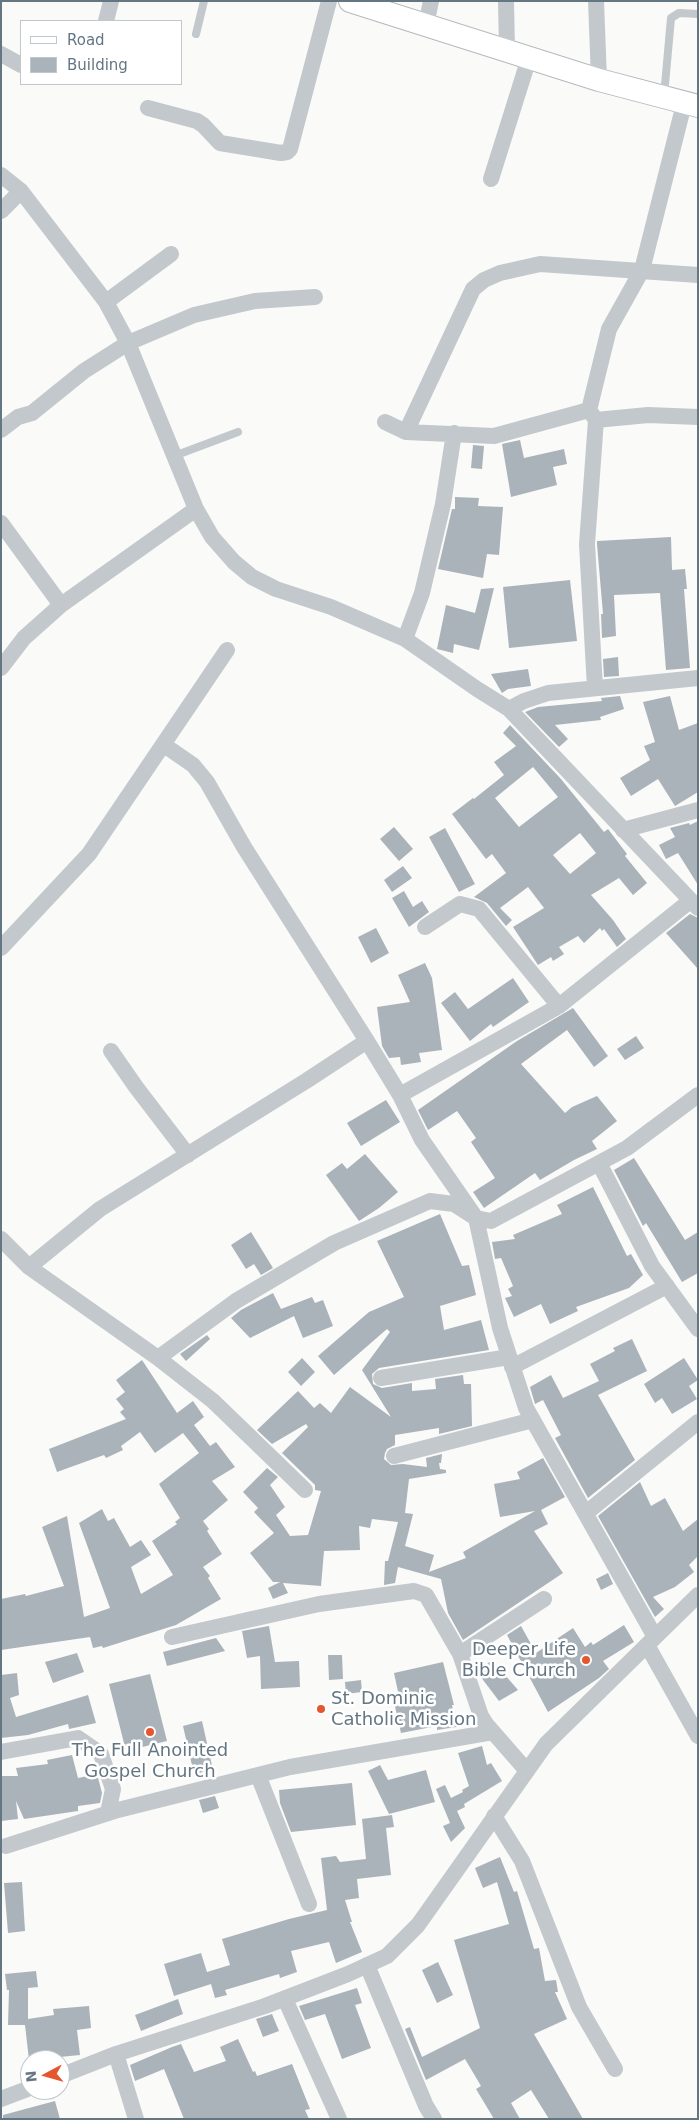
<!DOCTYPE html>
<style>
body{margin:0}
#map{position:relative;width:699px;height:2120px;overflow:hidden;background:#fafaf8;font-family:"DejaVu Sans",sans-serif}
canvas{display:block}
.frame{position:absolute;inset:0;border:2px solid #657683;pointer-events:none}
.legend{position:absolute;left:20px;top:20px;width:162px;height:65px;box-sizing:border-box;background:#fff;border:1px solid #c1c8cd;margin:0;padding:6px 9px;list-style:none;font-size:15px;color:#657683}
.legend li{display:flex;align-items:center;gap:10px;height:25px}
.legend b{width:25px;border:1px solid #c1c8cd}
.north{position:absolute;left:20px;top:2050px;width:50px;height:50px;box-sizing:border-box;background:#fff;border:1px solid #c1c8cd;border-radius:50%;rotate:264deg;font-size:14px;font-weight:700;line-height:20px;text-align:center;color:#657683}
.north::after{content:'';display:block;margin:auto;width:18px;height:22px;background:#e4572e;clip-path:polygon(50% 0,100% 100%,50% 72%,0 100%)}
</style>
<div id="map">
<canvas width="699" height="2120"></canvas>
<div class="frame"></div>
<ul class="legend">
<li><b style="height:6px;background:#fff"></b>Road</li>
<li><b style="height:14px;background:#aab3b9"></b>Building</li>
</ul>
<div class="north">N</div>
</div>
<script>
const c = document.querySelector('canvas').getContext('2d');
c.lineJoin = 'round';
function paint(path, color) {
  c.fillStyle = color;
  c.fill(path, 'evenodd');
}
function shape(rows) {
  const path = new Path2D();
  for (const r of rows) {
    path.moveTo(r[0], r[1]);
    for (let i = 2; i < r.length; i += 2) path.lineTo(r[i], r[i + 1]);
  }
  return path;
}
function stroke(path, color, width, dash) {
  c.strokeStyle = color;
  c.lineWidth = width;
  c.lineCap = dash ? 'butt' : 'round';
  c.setLineDash(dash || []);
  c.stroke(path);
}
function drawText(font, color, halo, rows, align = 'center') {
  c.font = font + ' "DejaVu Sans",sans-serif';
  c.lineWidth = 5;
  c.setLineDash([]);
  c.textBaseline = 'middle';
  c.strokeStyle = halo;
  c.fillStyle = color;
  for (const [text, x, y, turn = 0] of rows) {
    c.save();
    c.translate(x, y);
    c.rotate((+turn || 0) * Math.PI / 180);
    c.textAlign = isNaN(turn) ? turn : align;
    if (halo) c.strokeText(text, 0, 0);
    c.fillText(text, 0, 0);
    c.restore();
  }
}
paint(shape([
 [520,440,524,458,564,449,567,464,553,467,557,485,511,497,502,444],
 [473,445,484,446,482,469,471,468],
 [455,497,479,498,478,506,503,507,499,555,487,554,483,578,438,569,452,509,455,509],
 [671,537,672,570,685,569,687,589,684,589,690,668,666,670,660,593,614,595,616,636,602,638,601,614,603,614,597,544,597,541],
 [570,580,577,641,509,648,503,587],
 [494,588,479,650,454,644,453,653,437,649,446,605,475,613,481,589],
 [618,657,619,676,604,677,603,659],
 [528,669,531,686,508,689,502,693,491,674],
 [620,696,624,709,600,717,601,720,555,725,568,739,559,747,525,712,538,707,602,701,601,698],
 [670,696,679,730,698,723,698,792,675,806,658,779,631,796,620,778,650,760,644,746,655,742,643,702],
 [510,725,561,779,604,832,608,829,627,854,625,856,647,883,633,895,619,878,591,895,613,920,626,939,617,947,604,929,602,931,600,928,584,943,578,936,559,947,564,954,553,961,551,957,538,965,513,927,544,908,528,887,500,908,512,920,506,926,487,903,474,897,506,873,492,854,486,859,452,814,473,798,474,799,504,775,494,762,516,746,503,733],
 [533,767,558,797,519,827,495,798],
 [580,833,596,853,570,874,553,855],
 [698,821,698,885,678,853,666,859,659,845,675,837,670,828,689,823,690,825],
 [394,827,413,849,399,861,380,839],
 [445,828,475,884,459,892,429,837],
 [403,866,412,878,392,892,384,880],
 [404,891,413,907,422,901,429,912,409,927,392,898],
 [690,914,698,918,698,969,666,933],
 [376,928,389,953,371,963,358,937],
 [425,963,432,978,442,1050,419,1053,421,1062,401,1065,400,1057,389,1058,382,1046,377,1007,410,1002,398,975],
 [513,978,529,1002,493,1027,491,1024,470,1041,441,1003,455,992,468,1009],
 [573,1008,608,1056,594,1067,567,1030,521,1064,565,1113,572,1107,597,1096,617,1121,592,1141,597,1149,574,1160,540,1180,535,1173,484,1208,473,1192,495,1178,471,1142,476,1138,457,1111,428,1130,418,1110,517,1041],
 [636,1036,644,1048,625,1060,617,1049],
 [386,1100,400,1122,361,1146,347,1123],
 [365,1154,398,1192,379,1208,359,1221,326,1175,342,1163,347,1169],
 [634,1158,685,1240,698,1232,698,1273,682,1282,646,1223,643,1226,614,1170],
 [593,1187,627,1256,631,1254,643,1275,629,1288,576,1307,578,1311,550,1324,541,1304,514,1317,505,1298,512,1296,508,1289,513,1286,501,1258,495,1259,492,1242,515,1239,513,1235,562,1214,557,1205],
 [440,1214,462,1266,469,1265,476,1295,440,1306,444,1330,481,1320,489,1350,379,1368,372,1374,373,1384,382,1388,412,1383,412,1391,436,1389,435,1379,463,1375,464,1384,471,1384,472,1426,439,1434,439,1428,395,1435,395,1445,387,1449,385,1453,384,1459,391,1465,403,1464,427,1467,426,1458,442,1454,441,1463,439,1463,440,1469,446,1470,446,1473,409,1479,405,1513,413,1514,405,1546,434,1555,429,1572,466,1558,463,1552,535,1511,500,1517,494,1484,520,1479,517,1472,543,1458,565,1497,541,1510,548,1524,534,1531,563,1573,463,1640,448,1613,441,1579,398,1567,395,1583,384,1585,385,1561,388,1561,398,1522,372,1519,370,1528,359,1526,360,1550,324,1551,321,1586,283,1583,288,1593,273,1599,268,1588,280,1582,273,1582,250,1553,274,1533,254,1512,258,1508,243,1492,267,1468,278,1477,270,1485,285,1507,276,1515,290,1536,308,1535,321,1491,315,1490,315,1485,282,1453,308,1427,306,1424,272,1444,257,1430,298,1391,314,1408,320,1403,331,1413,350,1387,391,1417,362,1370,390,1332,387,1329,334,1375,318,1356,369,1312,404,1297,377,1241],
 [251,1232,273,1268,261,1275,254,1264,246,1269,231,1245],
 [273,1293,281,1309,312,1297,315,1303,323,1300,333,1326,303,1338,294,1316,250,1338,231,1318,241,1310],
 [207,1335,210,1339,186,1361,180,1354],
 [632,1339,647,1371,598,1395,635,1460,588,1498,555,1438,561,1435,543,1400,535,1404,530,1387,551,1375,563,1398,599,1381,590,1364,615,1351,613,1348],
 [302,1358,315,1372,301,1386,288,1372],
 [684,1358,698,1380,689,1386,697,1399,672,1414,662,1398,655,1403,644,1384],
 [142,1360,177,1413,193,1401,204,1417,194,1425,210,1446,216,1442,235,1467,212,1481,228,1500,203,1521,209,1529,207,1531,222,1554,203,1567,210,1576,208,1578,221,1599,176,1625,103,1648,102,1646,93,1648,90,1637,1,1650,1,1599,25,1594,26,1596,64,1586,42,1527,67,1516,84,1617,110,1608,79,1523,102,1509,108,1521,114,1518,130,1547,141,1540,151,1555,131,1567,141,1594,173,1575,152,1541,177,1524,175,1522,180,1518,159,1484,199,1453,183,1433,155,1453,140,1432,121,1446,123,1450,106,1458,104,1455,57,1472,49,1449,126,1419,120,1412,124,1409,116,1399,125,1392,116,1380],
 [640,1482,651,1506,665,1498,683,1531,698,1519,698,1556,689,1565,694,1572,675,1587,653,1597,664,1609,655,1617,598,1516],
 [608,1573,613,1584,601,1590,596,1579],
 [624,1625,634,1642,603,1661,609,1669,599,1678,548,1712,507,1635,521,1626,536,1653,573,1628,585,1647,591,1642,593,1645],
 [269,1626,275,1662,299,1661,300,1687,261,1689,260,1656,247,1658,242,1631],
 [216,1638,225,1651,167,1666,163,1652],
 [77,1653,84,1672,53,1683,45,1662],
 [328,1655,342,1655,343,1679,329,1680],
 [492,1660,518,1690,499,1701,477,1672],
 [443,1662,454,1705,452,1705,456,1727,437,1730,437,1726,401,1733,394,1702,400,1701,394,1673],
 [17,1673,19,1695,10,1698,16,1717,88,1695,96,1723,69,1729,68,1724,28,1735,1,1738,1,1675],
 [150,1674,167,1741,126,1751,109,1684],
 [361,1680,362,1692,346,1694,345,1682],
 [202,1721,213,1770,194,1774,183,1726],
 [482,1746,487,1765,491,1763,502,1781,464,1804,465,1807,457,1811,465,1828,451,1842,443,1826,450,1823,436,1789,445,1785,451,1798,463,1792,462,1790,469,1786,458,1753],
 [72,1755,78,1778,97,1774,102,1793,100,1803,78,1806,78,1811,24,1819,16,1801,18,1819,1,1821,1,1776,18,1776,16,1768,48,1764,47,1760],
 [380,1765,388,1780,426,1770,435,1802,389,1814,368,1771],
 [352,1783,356,1825,291,1832,280,1803,279,1790],
 [215,1796,219,1808,203,1813,199,1800],
 [392,1815,394,1827,386,1828,391,1875,357,1879,359,1898,345,1900,352,1922,350,1922,362,1952,336,1963,329,1942,291,1951,297,1972,280,1978,279,1974,225,1990,227,1995,215,1998,211,1984,174,1996,164,1964,201,1953,207,1972,230,1965,222,1939,289,1919,327,1910,321,1858,336,1856,340,1862,366,1859,362,1819],
 [500,1857,514,1892,517,1891,534,1949,539,1948,545,1981,556,1980,558,1992,555,1992,567,2019,534,2034,583,2119,549,2119,531,2090,511,2103,520,2119,494,2119,476,2089,481,2086,465,2059,426,2080,405,2029,410,2027,422,2057,480,2028,454,1940,509,1924,497,1882,483,1888,475,1868],
 [22,1882,25,1931,8,1933,4,1883],
 [438,1962,453,1995,437,2003,422,1970],
 [36,1971,38,1987,28,1988,28,2019,54,2015,53,2009,89,2006,91,2028,77,2030,80,2055,29,2060,25,2025,8,2025,9,1990,7,1990,5,1974],
 [357,1988,362,2003,355,2005,371,2048,342,2059,325,2014,305,2020,299,2006],
 [178,1999,183,2014,141,2031,135,2015],
 [272,2014,279,2031,263,2037,256,2019],
 [238,2039,253,2072,255,2071,257,2076,292,2064,310,2109,305,2110,309,2119,184,2119,164,2069,135,2081,130,2065,172,2047,181,2044,194,2072,226,2061,220,2047],
 [55,2101,60,2119,3,2119,3,2115]
]), '#aab3b9');
const secondary = shape([
 [350,1,599,80,698,106]
]);
stroke(secondary, '#b3babf', 24);
stroke(shape([
 [196,34,204,1],
 [664,96,671,18,679,13,698,14],
 [174,456,238,432]
]), '#c3c8cc', 8);
stroke(shape([
 [506,1,507,51],
 [596,1,599,80],
 [106,21,111,1],
 [426,25,431,1],
 [1,54,21,65],
 [148,108,197,121,203,125,220,143,281,153,287,152,290,149,329,1],
 [1,175,21,191,106,302,128,343,196,509,212,537,234,562,252,577,276,589,331,607,405,639,477,689,509,709,698,908],
 [491,179,529,58],
 [1,211,21,191],
 [106,302,171,254],
 [596,420,648,415,698,417],
 [385,422,406,432,494,436,589,410],
 [1,430,18,417,32,413,84,371,128,343,194,315,255,301,315,297],
 [406,432,473,289,484,280,500,273,540,264,698,275],
 [1,523,61,605],
 [405,639,422,593,443,504,454,433],
 [1,668,24,638,61,605,196,509],
 [595,688,587,544,596,420,589,410,609,329,642,270,684,104],
 [509,709,524,701,548,693,698,678],
 [164,745,193,765,207,782,244,847,367,1041,400,1095,422,1140,476,1218,500,1328,526,1408,655,1637],
 [623,830,698,810],
 [425,927,460,904,479,909,559,1006],
 [1,948,89,854,227,650],
 [111,1051,136,1087,188,1155],
 [400,1095,559,1006,690,901],
 [599,1163,652,1266,698,1329],
 [1,1239,29,1267,158,1358,213,1401,305,1490],
 [29,1267,100,1209,306,1081,367,1041],
 [158,1358,236,1301,334,1243,430,1201,454,1204,476,1218,491,1221,627,1148,698,1095],
 [512,1367,667,1286],
 [381,1378,509,1357],
 [394,1456,533,1420],
 [586,1513,698,1422],
 [172,1637,319,1604,414,1591,426,1595,460,1654,481,1716,486,1724,527,1771],
 [647,1645,698,1736],
 [460,1654,544,1599],
 [1,1752,78,1738,101,1754,113,1789,108,1813],
 [258,1775,309,1904],
 [494,1816,522,1861,579,2007,615,2069],
 [6,1846,118,1810,290,1767,493,1732],
 [367,1965,426,2106,434,2119],
 [285,1999,339,2119],
 [116,2054,136,2119],
 [60,2076,116,2054,265,2006,348,1974,387,1956,418,1925,546,1744,698,1595],
 [1,2099,30,2088]
]), '#c3c8cc', 16);
stroke(secondary, '#fff', 22);
for (const [x, y, r, color] of [
 [586,1660,5,"#e4572e"],
 [321,1709,5,"#e4572e"],
 [150,1732,5,"#e4572e"]
]) {
  const dot = new Path2D();
  dot.arc(x, y, r, 0, 2 * Math.PI);
  c.fillStyle = color;
  c.fill(dot);
  stroke(dot, '#fff', 2);
}
drawText('18px', '#657683', '#fff', [
 ["Deeper Life",576,1650],
 ["Bible Church",576,1671],
 ["St. Dominic",331,1699,"left"],
 ["Catholic Mission",331,1720,"left"],
 ["The Full Anointed",150,1751,"center"],
 ["Gospel Church",150,1772,"center"]
], 'right');
</script>
